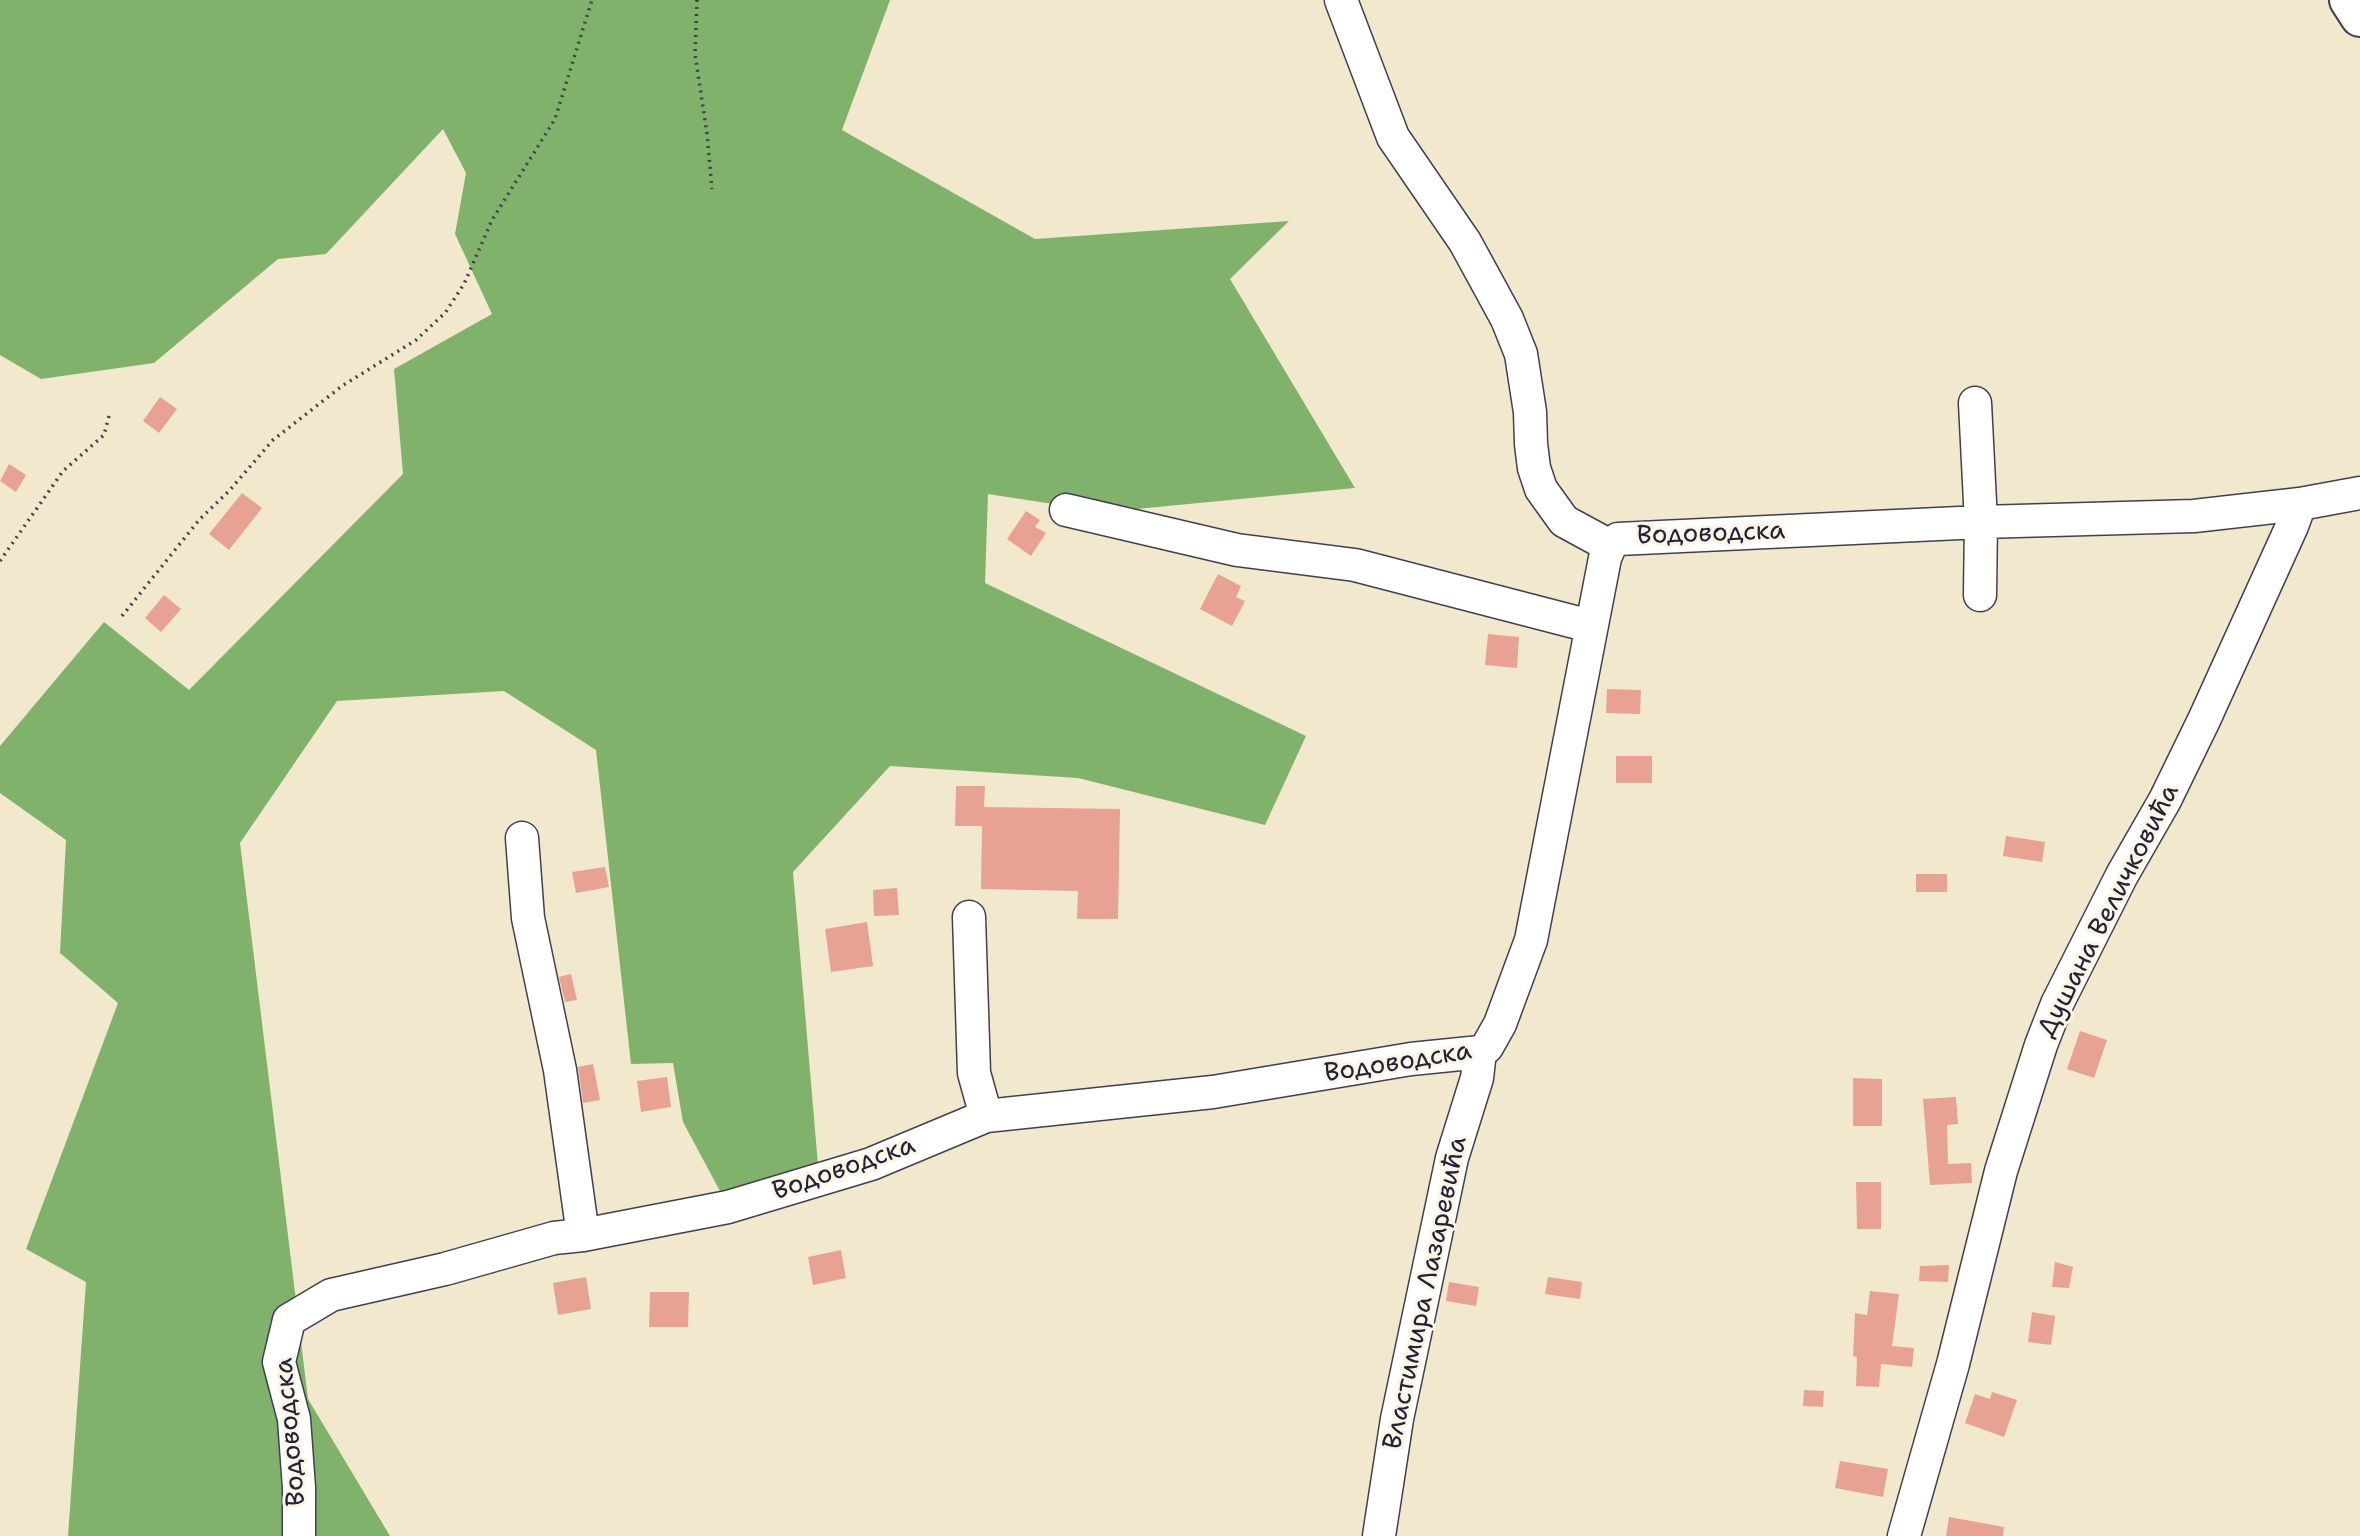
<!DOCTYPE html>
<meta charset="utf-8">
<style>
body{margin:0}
canvas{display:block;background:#f1e8cd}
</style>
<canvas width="2360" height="1536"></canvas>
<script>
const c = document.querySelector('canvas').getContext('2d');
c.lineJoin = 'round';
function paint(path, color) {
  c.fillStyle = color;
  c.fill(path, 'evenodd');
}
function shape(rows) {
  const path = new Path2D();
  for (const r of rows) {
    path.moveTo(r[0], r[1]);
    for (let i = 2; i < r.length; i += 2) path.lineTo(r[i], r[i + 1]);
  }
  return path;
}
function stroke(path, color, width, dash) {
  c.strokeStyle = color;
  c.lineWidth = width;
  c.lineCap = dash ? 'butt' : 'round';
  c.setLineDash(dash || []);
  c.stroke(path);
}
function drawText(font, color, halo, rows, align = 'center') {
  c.font = font + ' "Shantell Sans",sans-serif';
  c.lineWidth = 6;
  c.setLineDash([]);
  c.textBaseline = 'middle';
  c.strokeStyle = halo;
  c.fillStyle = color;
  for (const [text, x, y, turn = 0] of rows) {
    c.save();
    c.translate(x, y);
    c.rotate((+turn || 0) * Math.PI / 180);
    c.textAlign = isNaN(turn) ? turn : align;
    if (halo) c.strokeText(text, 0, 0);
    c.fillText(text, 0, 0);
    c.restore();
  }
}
paint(shape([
 [0,0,890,0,842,130,1035,239,1289,221,1230,279,1355,488,1105,512,988,494,985,583,1306,736,1265,825,1078,778,890,766,793,872,818,1165,721,1193,683,1122,673,1063,631,1064,596,750,504,691,337,701,240,843,308,1399,390,1536,68,1536,86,1282,26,1249,118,1003,60,953,66,840,0,793,0,746,104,622,189,690,403,474,394,369,492,314,455,234,466,173,443,129,326,254,278,259,154,363,41,379,0,355]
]), '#81b26c');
paint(shape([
 [160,397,177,409,159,433,143,421],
 [9,464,26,475,16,492,0,481],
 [242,493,262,508,229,550,209,534],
 [1026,511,1040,520,1035,527,1046,533,1031,556,1007,539],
 [1218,574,1241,586,1236,597,1245,601,1232,626,1200,609],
 [164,595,181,609,161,632,145,618],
 [1488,634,1519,637,1517,668,1485,665],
 [1607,689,1641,690,1640,714,1606,713],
 [1616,756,1652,756,1652,783,1616,783],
 [956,786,985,786,984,807,1120,809,1118,919,1077,919,1078,891,981,889,982,826,955,826],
 [2006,836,2045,842,2042,862,2003,856],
 [605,867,609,887,576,893,572,872],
 [1916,874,1947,874,1947,892,1916,892],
 [897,888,899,915,874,916,873,890],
 [867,922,873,966,831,972,825,929],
 [571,974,577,1000,565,1002,559,977],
 [2080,1031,2107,1040,2094,1078,2067,1069],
 [593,1064,600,1100,583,1103,578,1067],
 [667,1077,671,1107,641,1112,637,1081],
 [1853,1078,1882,1079,1882,1126,1853,1126],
 [1956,1097,1958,1124,1947,1125,1948,1164,1971,1163,1972,1183,1930,1185,1923,1099],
 [1856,1182,1881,1182,1881,1229,1857,1229],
 [841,1250,846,1278,813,1285,808,1257],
 [2055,1262,2073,1267,2069,1288,2052,1287],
 [1949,1265,1948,1282,1919,1281,1920,1266],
 [586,1277,591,1309,558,1315,553,1283],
 [1548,1277,1582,1282,1580,1299,1545,1294],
 [1449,1282,1479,1287,1476,1306,1446,1301],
 [1870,1291,1899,1294,1892,1346,1914,1348,1912,1367,1881,1364,1879,1387,1856,1386,1857,1357,1853,1356,1855,1313,1867,1315],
 [650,1292,689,1292,688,1327,649,1327],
 [2032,1312,2055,1316,2051,1345,2028,1342],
 [1804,1390,1824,1391,1823,1407,1803,1406],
 [1992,1392,2017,1400,2004,1437,1965,1423,1975,1394,1990,1399],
 [1840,1461,1888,1469,1883,1497,1835,1488],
 [1949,1517,2004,1527,2003,1536,1946,1536]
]), '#e8a293');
const minor = shape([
 [1341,0,1393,137,1465,242,1507,319,1521,354,1530,412,1531,444,1534,468,1541,489,1564,521,1610,546],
 [1975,403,1981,522,1980,595],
 [1066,510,1237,550,1355,565,1590,626],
 [522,838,528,918,560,1070,583,1235],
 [969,917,974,1073,986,1116],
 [299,1536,299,1488,294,1419,279,1362,289,1320,331,1295,445,1269,554,1238,583,1235,728,1207,871,1164,986,1116,1213,1092,1411,1059,1480,1052,1487,1047,1500,1024,1531,940,1605,558,1610,546,1618,539,1981,522,2194,516,2300,504,2360,493],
 [1379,1536,1397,1419,1452,1158,1477,1078,1480,1052],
 [1904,1536,1953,1364,2001,1171,2041,1045,2057,1004,2122,875,2165,800,2204,720,2292,526,2300,504]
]);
const major = shape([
 [2349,0,2360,17]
]);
stroke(minor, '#414051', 35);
stroke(major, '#414051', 42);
stroke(shape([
 [697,0,695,54,707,134,712,189],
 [0,561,63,471,104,435,109,416],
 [122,616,199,520,229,491,273,440,342,386,416,340,445,313,464,284,492,220,555,119,592,0]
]), '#414051', 3.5, [2, 5]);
stroke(minor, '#fff', 32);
stroke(major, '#fff', 38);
drawText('26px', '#22223b', '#fcf5e5', [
 ["Водоводска",1711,534,-2],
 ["Душана Величковића",2109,911,-63],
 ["Водоводска",1398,1063,-9],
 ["Водоводска",844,1169,-19],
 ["Властимира Лазаревића",1426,1293,-78],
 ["Водоводска",291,1432,-95]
]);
</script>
